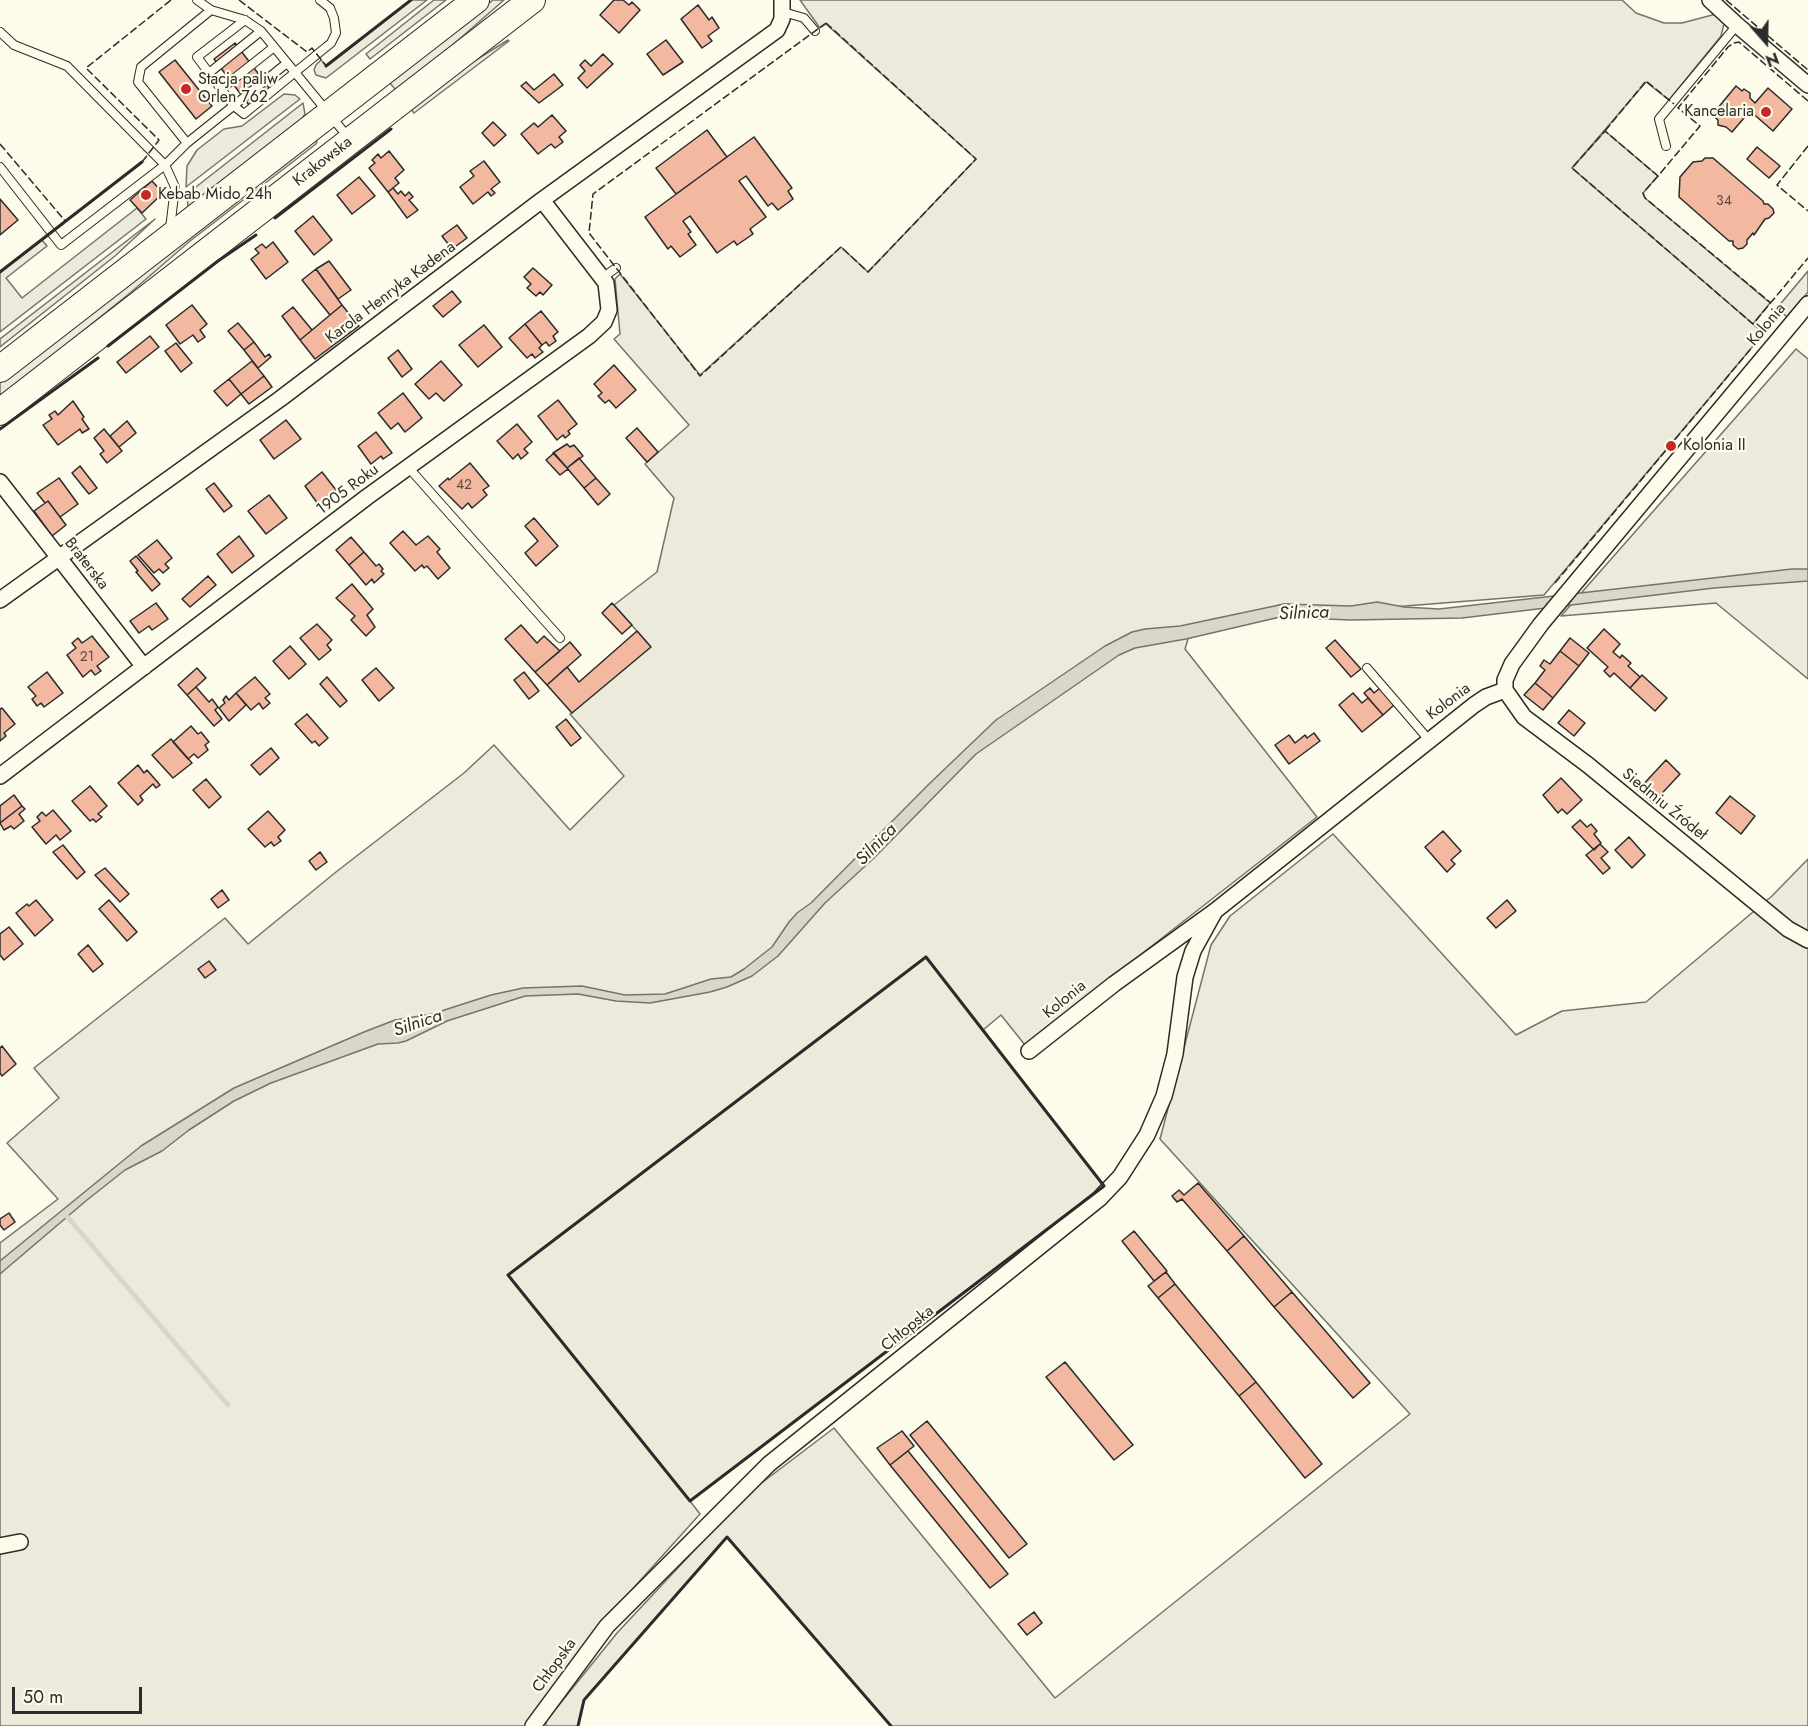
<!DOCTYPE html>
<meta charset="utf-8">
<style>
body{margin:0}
#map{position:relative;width:1808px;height:1726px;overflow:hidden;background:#fdfbea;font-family:Jost,sans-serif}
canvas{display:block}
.north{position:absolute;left:1736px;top:12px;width:60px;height:60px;-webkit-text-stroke:4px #fdfbea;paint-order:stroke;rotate:160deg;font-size:16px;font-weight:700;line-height:24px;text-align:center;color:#2b2b2b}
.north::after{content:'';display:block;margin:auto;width:21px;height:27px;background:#2b2b2b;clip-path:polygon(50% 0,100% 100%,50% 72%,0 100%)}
.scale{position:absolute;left:12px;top:1687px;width:130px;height:27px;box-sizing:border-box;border:3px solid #2b2b2b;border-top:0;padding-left:8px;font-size:18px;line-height:21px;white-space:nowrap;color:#2b2b2b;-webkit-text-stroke:4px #fdfbea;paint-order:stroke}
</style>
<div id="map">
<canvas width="1808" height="1726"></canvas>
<div class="north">N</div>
<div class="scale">50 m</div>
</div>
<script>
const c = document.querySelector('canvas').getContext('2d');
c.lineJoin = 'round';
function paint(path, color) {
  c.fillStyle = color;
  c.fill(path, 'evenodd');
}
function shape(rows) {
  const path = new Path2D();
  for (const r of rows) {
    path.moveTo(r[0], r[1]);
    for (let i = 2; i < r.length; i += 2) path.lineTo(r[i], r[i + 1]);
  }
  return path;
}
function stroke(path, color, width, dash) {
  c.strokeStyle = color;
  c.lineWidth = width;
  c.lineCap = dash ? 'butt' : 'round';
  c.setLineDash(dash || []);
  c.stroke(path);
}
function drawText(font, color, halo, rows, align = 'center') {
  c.font = font + ' Jost,sans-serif';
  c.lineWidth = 4.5;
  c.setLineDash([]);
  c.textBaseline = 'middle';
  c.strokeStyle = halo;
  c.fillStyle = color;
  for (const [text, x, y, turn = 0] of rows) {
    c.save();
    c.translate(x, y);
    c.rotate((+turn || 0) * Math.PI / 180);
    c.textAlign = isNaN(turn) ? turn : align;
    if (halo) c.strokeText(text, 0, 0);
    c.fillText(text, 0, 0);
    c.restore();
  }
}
const green = shape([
 [411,0,427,0,326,78,316,75,314,70,316,65,321,60,327,66,411,0],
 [434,0,446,0,370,59,366,54,434,0],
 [493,0,504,0,447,50,396,90,388,81,493,0],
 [800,0,1622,0,1636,13,1664,23,1682,23,1716,14,1724,24,1721,36,1669,100,1646,82,1572,168,1764,333,1544,595,1355,610,1284,604,1191,629,1185,649,1317,817,1025,1045,1001,1015,983,1030,1104,1186,690,1501,700,1514,610,1614,527,1726,0,1726,0,1243,58,1199,7,1143,59,1098,34,1068,225,918,248,944,336,872,464,773,494,745,570,830,624,776,570,714,650,646,614,605,657,572,674,498,645,464,689,425,614,339,620,334,615,279,620,274,700,375,841,247,868,272,976,159,826,24,820,28,800,0],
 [508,40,509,41,414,113,410,108,455,73,508,40],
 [284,94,295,95,300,99,186,187,187,166,197,150,224,129,242,126,284,94],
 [303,103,305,114,300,122,188,207,187,194,303,103],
 [315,139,317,141,316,144,190,241,130,293,0,398,0,382,315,139],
 [137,208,146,219,0,332,0,272,42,240,47,246,6,278,22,298,137,208],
 [155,219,115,256,0,347,0,339,155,219],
 [1796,349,1808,359,1808,679,1716,603,1561,616,1796,349],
 [1333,834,1516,1035,1562,1011,1646,1002,1772,896,1808,859,1808,1726,891,1726,727,1537,584,1700,578,1726,546,1726,546,1721,617,1633,747,1494,834,1428,1055,1698,1410,1414,1160,1139,1211,945,1230,916,1333,834]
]);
paint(green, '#ecebdb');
stroke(green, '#74746e', 1.5);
const parking = shape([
 [1605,131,1658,176,1643,193,1645,198,1770,303,1753,324,1572,168,1605,131],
 [1808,271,1808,292,1787,317,1777,308,1808,271]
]);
paint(parking, '#eceadb');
stroke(parking, '#74746e', 1.5);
const water = shape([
 [1792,569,1808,569,1808,581,1714,588,1462,618,1350,620,1280,617,1186,639,1135,648,1119,655,976,754,875,857,825,903,778,956,752,976,727,987,710,992,650,1003,616,1001,578,994,525,996,447,1021,406,1041,398,1043,378,1044,271,1083,234,1101,189,1130,162,1151,125,1170,87,1200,0,1274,0,1261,141,1146,234,1088,364,1032,395,1020,432,1014,491,995,523,988,582,986,625,995,665,994,711,979,731,977,744,969,772,947,789,922,797,913,811,903,928,785,996,720,1105,646,1132,632,1145,629,1180,626,1284,604,1351,606,1377,602,1404,607,1439,609,1792,569]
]);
paint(water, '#d8d7c9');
stroke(water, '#74746e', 1.5);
stroke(shape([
 [64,1213,228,1405]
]), '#d8d7c9', 5);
const building = shape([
 [614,0,623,0,629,5,632,2,640,10,619,33,600,15,614,0],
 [698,5,709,20,712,17,719,28,708,36,712,41,702,48,681,19,698,5],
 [666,40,683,62,663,75,647,54,666,40],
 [235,43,270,89,249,105,214,59,235,43],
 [603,54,613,64,587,88,578,78,585,71,580,65,585,60,591,66,603,54],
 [175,60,212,106,196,119,159,72,175,60],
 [554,74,563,85,539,103,521,86,526,82,534,90,554,74],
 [1736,86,1742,91,1744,89,1750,93,1750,98,1755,103,1768,88,1792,109,1773,131,1750,111,1732,132,1726,127,1718,125,1718,120,1712,115,1736,86],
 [552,115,566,131,559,137,563,142,555,148,551,144,538,154,521,134,534,123,538,127,552,115],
 [493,122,506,135,494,146,482,133,493,122],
 [707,130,727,157,676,194,656,168,707,130],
 [754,137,792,188,788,191,793,199,778,210,772,203,768,206,746,176,739,181,766,217,750,229,753,234,737,245,734,241,717,253,690,216,683,221,691,232,688,234,696,245,680,257,671,246,668,249,645,217,754,137],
 [1757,147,1780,166,1769,178,1747,159,1757,147],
 [389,151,404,170,395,178,399,183,388,192,369,168,375,163,372,160,378,154,381,158,389,151],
 [1705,158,1713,158,1763,201,1764,204,1768,204,1773,209,1774,213,1769,218,1765,219,1754,235,1753,233,1747,240,1747,244,1743,248,1738,249,1733,245,1733,241,1729,241,1679,197,1680,177,1693,162,1702,161,1705,158],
 [484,161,500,182,491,189,495,193,491,196,488,192,473,204,460,187,474,176,470,171,484,161],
 [359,177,375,196,352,214,337,195,359,177],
 [152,181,163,193,142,213,130,200,152,181],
 [393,188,398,194,401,191,405,196,409,192,413,197,409,200,418,210,407,218,388,192,393,188],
 [0,199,18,220,0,235,0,199],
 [313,216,332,240,314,255,295,231,313,216],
 [457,225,467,238,452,249,442,236,457,225],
 [273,242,288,262,266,279,251,259,259,253,255,249,262,244,266,248,273,242],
 [329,261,351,290,338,299,316,269,329,261],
 [533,268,552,285,543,295,540,292,536,296,527,288,531,284,524,277,533,268],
 [316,269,342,305,330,315,302,280,316,269],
 [452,291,461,302,443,317,433,306,452,291],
 [192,305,207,324,200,330,205,337,198,342,193,335,180,344,166,325,192,305],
 [342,305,359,326,315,359,300,340,342,305],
 [293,307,312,330,300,340,282,316,293,307],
 [541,311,558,332,553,336,556,341,549,346,546,342,542,345,525,324,541,311],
 [238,323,254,342,244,350,228,331,238,323],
 [525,324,542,345,539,348,543,352,535,358,532,354,527,358,509,338,525,324],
 [484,325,502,347,478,367,459,345,484,325],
 [150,336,159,347,126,373,117,362,150,336],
 [254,342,265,357,269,354,271,357,258,368,244,350,254,342],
 [176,343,192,363,181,372,165,351,176,343],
 [398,350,412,369,402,377,388,358,398,350],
 [252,361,264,376,241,394,229,379,252,361],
 [441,361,462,385,444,401,436,393,429,399,415,384,441,361],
 [614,365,636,390,616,408,609,400,605,403,598,396,602,393,594,384,614,365],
 [264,376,272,387,249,404,241,394,264,376],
 [229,379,241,394,227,406,214,391,229,379],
 [403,393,422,418,405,432,398,423,391,429,378,413,403,393],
 [558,400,577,424,568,431,570,434,565,438,563,435,557,440,538,416,558,400],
 [73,401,84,417,82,419,89,429,82,433,80,429,58,445,43,425,52,419,49,415,55,411,58,415,73,401],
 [286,420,301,439,274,459,260,440,286,420],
 [127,421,136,433,119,447,110,436,127,421],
 [517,424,532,442,524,449,528,453,521,459,518,454,513,459,497,441,517,424],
 [637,428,658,452,647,462,626,438,637,428],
 [104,429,122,451,107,463,100,454,104,451,94,438,104,429],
 [376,432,392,453,383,459,381,456,371,464,358,446,376,432],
 [567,444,570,447,574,445,583,456,567,468,553,453,567,444],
 [554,453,568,469,560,475,546,460,554,453],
 [579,458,596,478,584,488,567,468,579,458],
 [470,463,489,486,483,490,487,495,472,508,468,503,462,509,439,486,448,478,449,480,470,463],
 [80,466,97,488,89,494,72,473,80,466],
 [322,472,336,490,318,504,305,486,322,472],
 [59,478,78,504,60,517,48,501,45,503,37,493,59,478],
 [596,478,610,494,598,505,584,488,596,478],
 [214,483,232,506,224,512,206,489,214,483],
 [269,495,287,518,266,534,248,511,269,495],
 [48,501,66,525,52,536,34,511,48,501],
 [534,518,558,546,536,566,525,553,538,541,525,526,534,518],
 [403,531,416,545,428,536,440,549,437,552,450,568,438,579,427,566,424,568,422,565,415,571,390,543,403,531],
 [239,536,254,556,232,573,217,554,239,536],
 [351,537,364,552,349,565,336,550,351,537],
 [157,540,172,558,165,564,169,568,163,573,159,569,154,573,138,555,157,540],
 [364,552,376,566,379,564,383,569,381,571,384,574,374,583,372,579,366,585,349,565,364,552],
 [136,556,160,584,152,591,136,572,138,571,130,561,136,556],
 [208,576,216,585,190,607,182,599,208,576],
 [352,584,373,609,367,615,375,627,366,636,351,620,355,616,336,598,352,584],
 [156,603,168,619,152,630,149,626,139,633,130,621,156,603],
 [612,603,632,625,622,634,602,613,612,603],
 [317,624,332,640,327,645,331,650,319,660,300,638,317,624],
 [521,625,537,643,544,636,560,651,535,672,505,639,521,625],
 [1604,629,1620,644,1613,652,1620,658,1622,655,1631,663,1628,666,1640,677,1630,688,1614,673,1610,677,1604,671,1608,667,1587,648,1604,629],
 [637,631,651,647,572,713,547,685,567,667,579,682,637,631],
 [92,636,109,657,97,666,101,671,95,675,91,670,83,677,67,655,76,648,72,643,78,638,82,643,92,636],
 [1570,638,1589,653,1579,666,1560,651,1570,638],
 [1335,640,1361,669,1351,677,1326,648,1335,640],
 [570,642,581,655,547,685,535,672,570,642],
 [290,646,306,664,289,679,273,661,290,646],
 [1560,651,1579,666,1553,698,1535,683,1545,670,1540,666,1544,660,1550,664,1560,651],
 [197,668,206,678,187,695,178,685,197,668],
 [376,668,394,688,379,701,362,680,376,668],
 [47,672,63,693,44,707,41,703,37,706,32,699,36,696,28,687,47,672],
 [524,672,539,691,529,699,514,680,524,672],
 [1642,675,1667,698,1655,711,1630,688,1642,675],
 [255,677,270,694,265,698,270,703,263,709,259,703,251,710,236,693,255,677],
 [327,677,347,701,340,707,320,684,327,677],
 [1535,683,1553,698,1543,710,1524,695,1535,683],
 [196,687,209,702,212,699,218,707,215,710,222,719,214,726,187,695,196,687],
 [1370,688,1374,693,1380,688,1394,705,1383,715,1364,693,1370,688],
 [236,693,246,705,229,721,219,708,225,703,223,700,226,696,229,700,236,693],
 [1353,693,1362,703,1368,698,1383,715,1362,732,1339,705,1353,693],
 [2,708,15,724,4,733,6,736,0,741,0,709,2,708],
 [1569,710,1585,723,1574,736,1558,723,1569,710],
 [307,714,328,738,319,746,315,741,312,743,295,724,307,714],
 [566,719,581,738,571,746,556,727,566,719],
 [191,726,198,734,201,732,209,742,205,745,208,750,198,758,194,754,188,759,173,742,191,726],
 [1314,733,1320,741,1289,764,1275,745,1289,735,1295,743,1305,735,1307,738,1314,733],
 [171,739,192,763,173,778,152,755,171,739],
 [271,748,279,758,260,775,251,765,271,748],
 [1666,760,1680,774,1653,803,1638,790,1666,760],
 [138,765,144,773,147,770,160,785,156,788,153,784,140,796,143,800,138,805,118,783,138,765],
 [1561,778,1582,800,1567,814,1562,809,1558,813,1543,795,1561,778],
 [206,779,221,797,209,808,193,790,206,779],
 [90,786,107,806,98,814,102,817,96,822,93,819,90,821,72,801,90,786],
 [14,795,22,806,0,823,0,806,14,795],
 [1730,796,1755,816,1741,834,1716,813,1730,796],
 [22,806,25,809,19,814,24,821,14,829,11,826,4,830,0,823,22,806],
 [53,810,71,831,60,840,56,835,46,844,32,827,40,821,37,817,42,812,46,816,53,810],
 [268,811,285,830,278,837,281,841,274,846,271,842,265,847,248,829,268,811],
 [1580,820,1587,827,1591,824,1597,831,1594,834,1601,843,1594,850,1572,827,1580,820],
 [1443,831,1461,851,1451,860,1455,864,1447,872,1425,847,1443,831],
 [1629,837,1645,855,1632,868,1615,850,1629,837],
 [1600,844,1608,852,1601,858,1610,868,1603,874,1586,855,1600,844],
 [63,845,85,872,77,879,53,852,63,845],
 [320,852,327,862,316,870,309,861,320,852],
 [105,868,129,894,120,902,95,875,105,868],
 [222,890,229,900,218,908,211,899,222,890],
 [36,900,53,920,35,936,16,913,27,904,29,906,36,900],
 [109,900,137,932,127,941,99,909,109,900],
 [1507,900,1516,911,1496,928,1487,918,1507,900],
 [9,927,23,944,4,960,0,955,0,934,9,927],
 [88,945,103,964,93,972,78,954,88,945],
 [209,961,216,970,205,978,198,969,209,961],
 [2,1046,16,1064,2,1076,0,1073,0,1048,2,1046],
 [1198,1183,1244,1236,1227,1251,1182,1199,1177,1202,1172,1196,1179,1190,1184,1195,1198,1183],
 [9,1213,15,1222,4,1230,0,1225,0,1219,9,1213],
 [1134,1231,1167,1271,1154,1281,1122,1241,1134,1231],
 [1244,1236,1292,1292,1274,1307,1227,1251,1244,1236],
 [1166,1272,1175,1284,1158,1298,1148,1286,1166,1272],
 [1175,1284,1256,1382,1239,1396,1158,1298,1175,1284],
 [1292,1292,1370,1383,1353,1398,1274,1307,1292,1292],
 [1065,1362,1133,1445,1114,1460,1046,1377,1065,1362],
 [1256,1382,1322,1464,1305,1478,1239,1396,1256,1382],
 [927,1421,1027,1544,1009,1558,910,1435,927,1421],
 [902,1431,914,1446,890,1465,877,1448,902,1431],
 [908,1451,1008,1574,990,1588,890,1465,908,1451],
 [1034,1612,1042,1623,1027,1635,1018,1624,1034,1612]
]);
paint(building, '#f2b8a0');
stroke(building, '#2b2b2b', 1.5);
const lane = shape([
 [197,0,211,10],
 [783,12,804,18,815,31],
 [261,31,209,73,234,106,244,114,331,43,336,33,334,18,330,8,320,0],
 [0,32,14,45,67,66,165,165,175,187,170,229],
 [209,73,197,57,245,20],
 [221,89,274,47],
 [187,143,138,82,141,67,211,10,245,20,261,31,348,137],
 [1666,146,1659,119,1737,25],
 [0,167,61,245,165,165,187,143,287,63],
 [602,278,616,268],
 [408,467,560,638],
 [1367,668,1429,740]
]);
const street = shape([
 [1710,0,1737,25,1808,85],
 [0,482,144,667],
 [0,600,280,399,542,200,777,30,782,19,782,0],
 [1505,690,1505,680,1512,664,1541,624,1808,304],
 [1505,690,1524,717,1588,765,1788,929,1808,940],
 [0,776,367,497,589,336,604,322,609,310,606,283,542,200],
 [1029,1051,1114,984,1215,911,1474,705,1486,697,1505,690],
 [0,1546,20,1542],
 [533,1726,607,1626,769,1464,1099,1199,1120,1177,1147,1135,1164,1096,1175,1054,1185,977,1193,951,1215,911]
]);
const primary = shape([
 [0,369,476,0],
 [0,412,532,0]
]);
stroke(lane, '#2b2b2b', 10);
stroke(street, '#2b2b2b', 18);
stroke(primary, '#2b2b2b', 28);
stroke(lane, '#fdfbea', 8);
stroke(street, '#fdfbea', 15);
stroke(primary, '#fdfbea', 26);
stroke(shape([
 [239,0,307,52,312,48,326,66],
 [1726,0,1808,70],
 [826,23,976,159,868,272,841,247,700,376,589,233,593,194,826,23],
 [1808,101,1739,42,1734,43,1728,47,1678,108,1700,126,1658,176,1605,131,1572,168,1753,324,1808,258],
 [1605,131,1646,81,1674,104],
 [0,144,66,222],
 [1808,146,1777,185,1808,211],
 [142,162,159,140,86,68,171,0],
 [1658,176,1643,193,1645,198,1771,303],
 [1555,583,1764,333,1753,324]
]), '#2b2b2b', 1.5, [8, 3]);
stroke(shape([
 [326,66,411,0],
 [275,218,391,129],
 [0,272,142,162],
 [108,346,218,261,256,235],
 [0,429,98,358],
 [926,957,1104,1186,690,1501,508,1275,926,957],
 [578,1726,584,1700,727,1537,891,1726]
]), '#2b2b2b', 3);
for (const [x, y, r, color] of [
 [186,89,6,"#c62828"],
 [1766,112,6,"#c62828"],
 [146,195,6,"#c62828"],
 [1671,446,6,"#c62828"]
]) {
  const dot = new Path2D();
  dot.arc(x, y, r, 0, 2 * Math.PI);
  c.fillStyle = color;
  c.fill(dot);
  stroke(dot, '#fdfbea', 2);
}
drawText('14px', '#5d4e48', null, [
 ["34",1724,202],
 ["42",464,486],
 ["21",87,658]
]);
drawText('16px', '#2b2b2b', '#fdfbea', [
 ["Stacja paliw",198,80],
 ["Orlen 762",198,98],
 ["Kancelaria",1754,112,"right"],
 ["Kebab Mido 24h",158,195],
 ["Kolonia II",1683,446]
], 'left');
drawText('16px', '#2b2b2b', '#fdfbea', [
 ["Krakowska",323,162,-38],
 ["Karola Henryka Kadena",391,293,-37],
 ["Kolonia",1767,325,-50],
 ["1905 Roku",348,490,-37],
 ["Braterska",86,564,52],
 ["Kolonia",1449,702,-37],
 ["Siedmiu Źródeł",1664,805,39],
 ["Kolonia",1065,1000,-39],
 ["Chłopska",908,1329,-39],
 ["Chłopska",555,1666,-54]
]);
drawText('italic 18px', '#2b2b2b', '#fdfbea', [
 ["Silnica",1304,614,-2],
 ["Silnica",877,845,-46],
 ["Silnica",418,1024,-19]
]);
</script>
